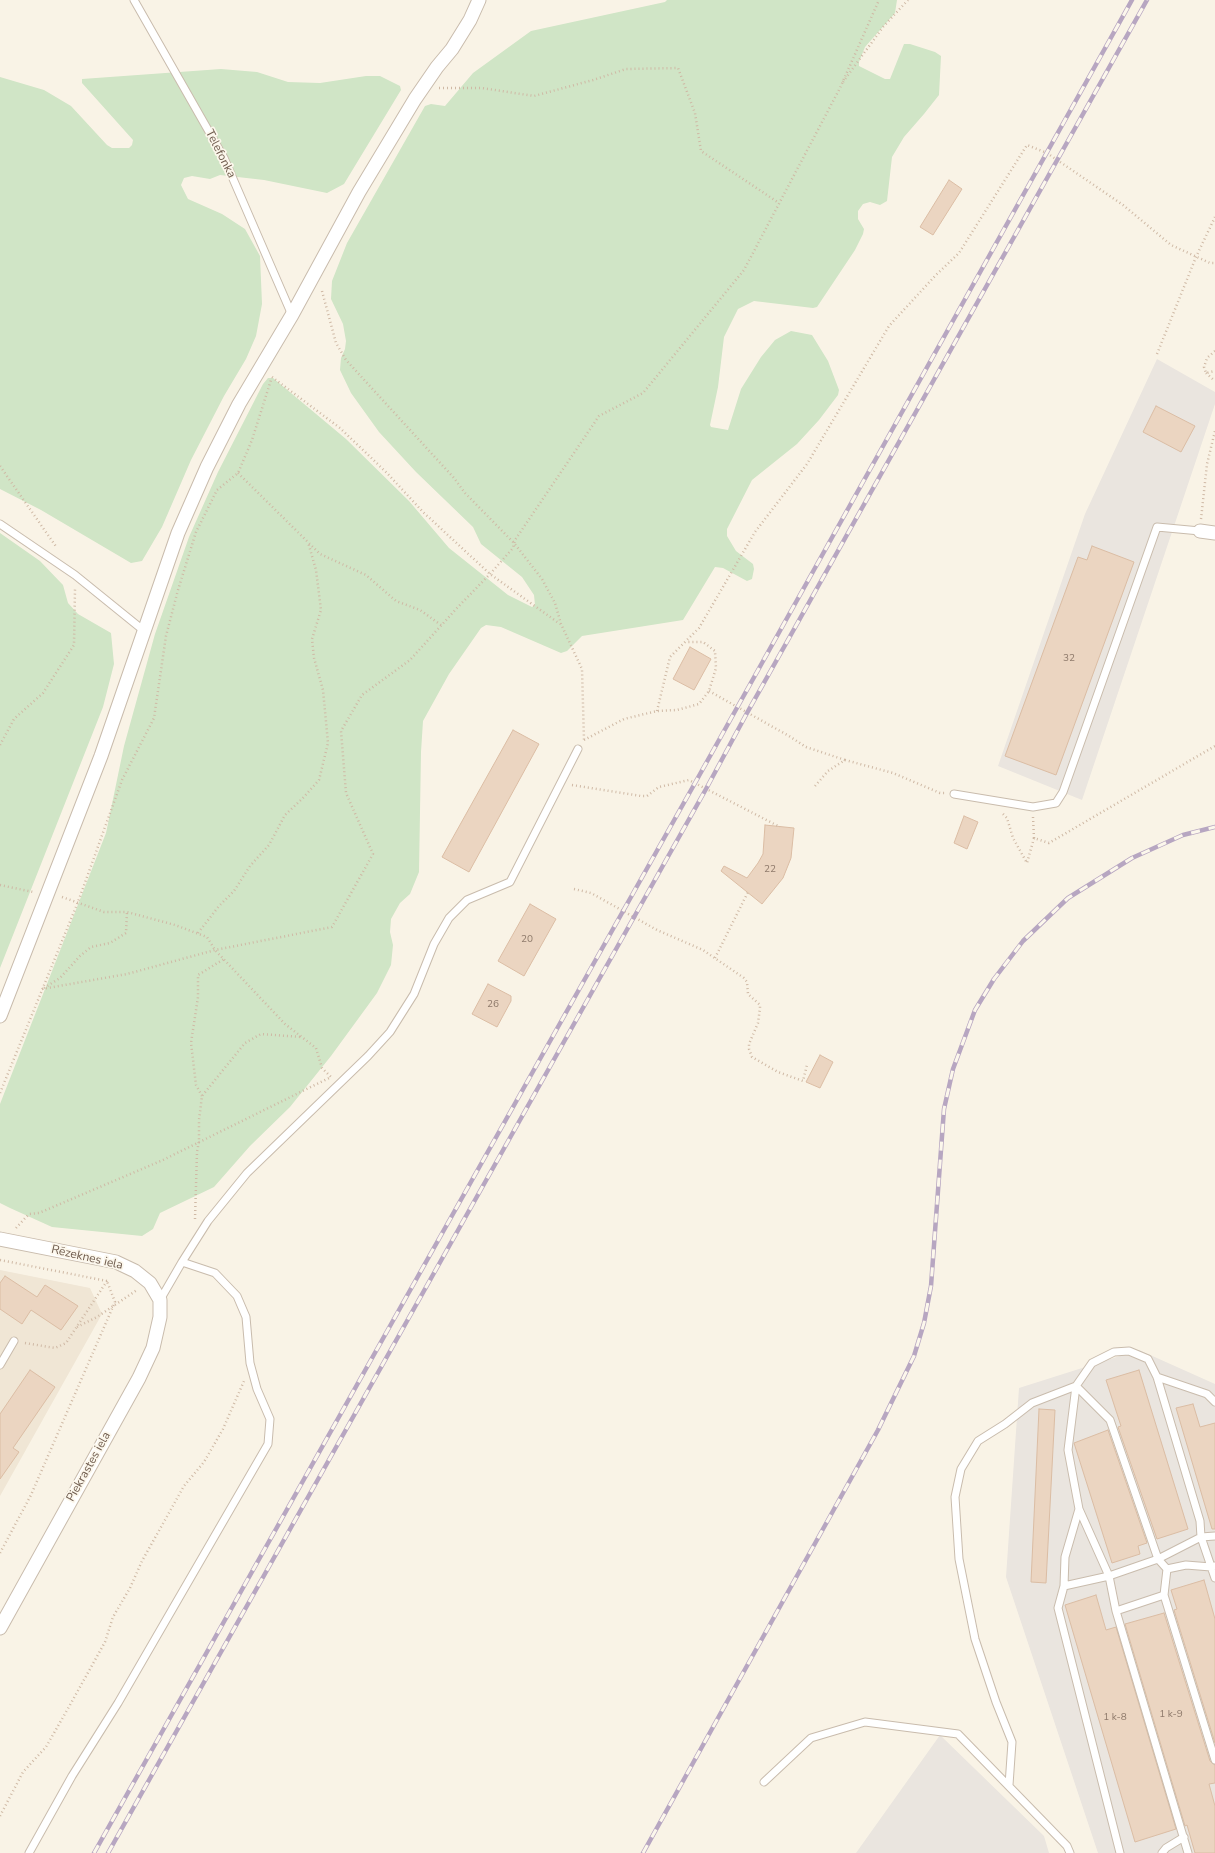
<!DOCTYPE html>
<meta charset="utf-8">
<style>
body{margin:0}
canvas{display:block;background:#f9f3e6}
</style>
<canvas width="1215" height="1853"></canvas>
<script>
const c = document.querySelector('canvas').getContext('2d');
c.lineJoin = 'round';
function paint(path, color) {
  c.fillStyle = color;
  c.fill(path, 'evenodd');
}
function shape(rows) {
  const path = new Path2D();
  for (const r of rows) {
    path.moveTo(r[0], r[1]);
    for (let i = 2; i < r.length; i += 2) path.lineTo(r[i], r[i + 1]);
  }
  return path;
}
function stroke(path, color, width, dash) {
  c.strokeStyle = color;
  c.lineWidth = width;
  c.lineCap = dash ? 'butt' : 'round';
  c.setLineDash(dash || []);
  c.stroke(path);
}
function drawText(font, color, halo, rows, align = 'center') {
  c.font = font + ' "Nunito Sans",sans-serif';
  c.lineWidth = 3.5;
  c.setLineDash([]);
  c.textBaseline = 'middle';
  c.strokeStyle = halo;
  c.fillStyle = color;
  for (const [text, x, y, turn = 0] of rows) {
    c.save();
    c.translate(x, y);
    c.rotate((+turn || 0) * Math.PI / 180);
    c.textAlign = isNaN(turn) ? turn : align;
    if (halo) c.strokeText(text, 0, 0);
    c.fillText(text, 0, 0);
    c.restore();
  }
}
paint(shape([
 [0,1270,90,1288,102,1314,0,1496]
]), '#f0e6d5');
paint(shape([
 [1157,359,1215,392,1215,404,1082,800,998,766,1085,514],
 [1139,1350,1215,1384,1215,1853,1098,1853,1006,1577,1019,1388],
 [940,1735,1044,1836,1049,1853,856,1853]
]), '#eae5df');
paint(shape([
 [667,0,897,0,895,13,865,47,859,62,859,66,885,79,890,79,904,44,910,44,935,52,941,56,939,95,924,114,904,137,892,157,887,201,880,205,870,202,863,204,858,211,858,219,864,229,863,234,855,250,817,307,813,308,754,301,738,309,724,337,718,387,710,425,711,427,728,430,741,389,761,357,775,340,791,331,812,335,828,361,839,390,838,395,819,420,797,444,752,480,727,529,727,536,736,551,753,564,754,569,752,579,747,581,723,568,715,567,683,620,582,636,567,651,561,653,501,627,486,625,481,628,449,674,423,721,421,752,419,872,410,894,400,903,391,919,390,932,393,945,391,965,377,993,331,1056,290,1107,250,1146,214,1187,160,1213,153,1229,142,1236,52,1227,10,1208,0,1203,0,1104,106,833,124,746,155,634,189,537,218,472,263,384,268,378,273,378,346,439,409,501,449,548,508,595,532,607,535,605,534,595,522,577,481,544,473,527,416,472,379,432,351,393,340,370,341,358,345,349,346,341,343,324,331,299,332,281,347,243,425,106,431,104,445,106,473,73,531,31,665,2],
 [221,69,257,72,288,82,320,83,366,76,380,76,400,86,401,90,344,184,327,193,264,180,220,175,210,179,192,176,184,178,181,185,188,199,222,214,245,229,260,256,262,304,256,336,246,359,224,396,191,460,162,527,142,561,131,563,41,510,0,489,0,77,44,90,71,106,107,145,112,148,129,148,132,145,133,140,82,83,82,79],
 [0,533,40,561,63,585,68,603,78,614,111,633,114,664,103,707,0,968]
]), '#d0e5c6');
const building = shape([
 [949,180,962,189,933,235,920,227,949,180],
 [1156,406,1195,426,1181,452,1143,432,1156,406],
 [1092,546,1134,562,1056,775,1005,756,1078,557,1087,560,1092,546],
 [690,647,711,659,694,690,673,679,690,647],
 [513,730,539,744,469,872,442,857,513,730],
 [964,816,978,822,967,849,954,843,964,816],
 [765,825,794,828,791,858,783,878,762,904,721,871,724,866,747,878,758,863,763,854,765,825],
 [530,904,556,919,524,976,498,961,530,904],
 [488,984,511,996,511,1001,497,1027,472,1014,488,984],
 [820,1055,833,1062,820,1088,806,1082,820,1055],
 [5,1276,37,1297,45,1285,78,1306,61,1330,31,1310,22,1324,0,1309,0,1283,5,1276],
 [30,1370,55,1387,13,1448,19,1452,0,1479,0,1414,30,1370],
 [1139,1370,1188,1529,1157,1539,1118,1427,1121,1426,1106,1380,1139,1370],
 [1193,1404,1200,1427,1215,1423,1215,1529,1212,1529,1176,1408,1193,1404],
 [1039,1409,1055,1410,1046,1583,1031,1582,1039,1409],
 [1108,1430,1147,1543,1138,1546,1140,1554,1112,1563,1074,1443,1108,1430],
 [1204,1580,1215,1619,1215,1743,1174,1610,1177,1609,1171,1590,1204,1580],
 [1096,1595,1106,1630,1116,1627,1176,1829,1135,1842,1065,1605,1096,1595],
 [1164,1613,1210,1761,1215,1765,1215,1783,1209,1784,1215,1806,1215,1853,1195,1853,1187,1825,1185,1826,1125,1624,1164,1613]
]);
paint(building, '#ebd5c1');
stroke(building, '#dbbda4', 1);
const service = shape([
 [134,0,224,158,292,315],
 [0,524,75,575,143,630],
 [954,794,1033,807,1056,803,1063,792,1157,527,1200,531],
 [160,1300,182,1262,208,1221,247,1173,368,1056,390,1032,414,994,434,944,449,918,467,900,510,882,578,749],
 [0,1365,14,1341],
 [1157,1377,1207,1394,1215,1402],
 [1076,1386,1068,1450,1079,1509,1065,1557,1064,1586,1058,1608,1120,1853],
 [1076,1386,1110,1420,1158,1559,1167,1569,1164,1595,1215,1760],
 [1079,1509,1109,1576,1116,1611,1188,1853],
 [1167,1569,1186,1565,1211,1567,1214,1566],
 [1064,1586,1109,1576,1158,1559,1201,1537,1215,1536],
 [1116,1611,1164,1595],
 [764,1782,811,1738,865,1722,958,1734,1067,1846,1070,1853],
 [1009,1785,1012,1742,996,1702,975,1639,959,1559,955,1497,961,1469,978,1441,1005,1424,1032,1403,1076,1386,1092,1363,1114,1352,1129,1351,1148,1359,1157,1377,1200,1521,1201,1537,1215,1578],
 [29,1853,72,1776,118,1703,268,1444,270,1419,257,1389,250,1363,246,1317,237,1296,215,1273,182,1262],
 [1162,1853,1166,1848,1184,1837]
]);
const minor = shape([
 [1200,531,1215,533],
 [0,1016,101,756,178,533,207,467,239,404,292,315,359,192,415,99,437,67,452,49,470,20,479,0],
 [0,1239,116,1262,135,1271,150,1283,160,1300,160,1317,153,1348,139,1378,0,1628]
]);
stroke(service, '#c9bcad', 9);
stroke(minor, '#c9bcad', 15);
stroke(shape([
 [843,82,883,27,908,0],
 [439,88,482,88,534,96,593,80,626,69,678,68,695,113,701,151,779,203],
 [322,291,336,343,346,360,454,478,465,493,514,543,542,579,555,603,561,624,582,669,584,740],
 [1215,351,1207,358,1204,367,1206,373,1215,371],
 [1157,354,1196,257,1215,217],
 [1206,373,1215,381],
 [272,377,340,428,387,473,423,512,490,574,560,624],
 [0,466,57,548],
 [238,473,320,554,366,575,396,601,420,610,441,625],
 [1201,519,1207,464,1215,431],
 [709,691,789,736,806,747,845,760],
 [657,711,670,657,699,628,755,532,807,464,889,326,935,276,959,253,1027,145,1047,153,1123,205,1171,245,1210,263,1215,263],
 [584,740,624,719,657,711,677,710,699,704,709,691,716,668,715,651,703,642,686,642],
 [0,745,14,719,43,693,74,645,75,589],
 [572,785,641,796,647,796,659,787,689,780,780,827],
 [815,786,828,771,845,760,893,773,940,793,945,793],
 [1003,814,1007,818,1013,838,1027,863,1034,838],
 [1033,817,1034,838,1049,843,1215,746],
 [0,885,33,892],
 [574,889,591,893,657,930,703,950,744,978,747,982,748,994,760,1005,760,1008,758,1023,749,1044,749,1049,752,1057,778,1072,803,1081,807,1065],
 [62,897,104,912,127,912,175,925,207,937,215,950,285,1024,316,1048,322,1068,331,1077],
 [198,933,219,906,234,891,250,866,269,845,285,815,302,799,319,780,328,743,323,690,314,658,312,639,321,610,316,570,308,542],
 [715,958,748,892],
 [44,988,60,978,80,956,91,947,110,943,126,933,127,912],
 [42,989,127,974,215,950,332,927,373,854,346,793,341,731,362,695,410,660,457,608,490,574,513,548,515,540,599,416,643,393,744,270,840,88,879,0],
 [0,1093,78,902,122,780,154,718,166,636,178,590,196,532,217,490,238,473,252,440,271,380],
 [202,1096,196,1085,191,1043,198,997,198,975,224,959],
 [195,1219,197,1152,199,1141,199,1120,202,1096,245,1043,261,1034,301,1037],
 [16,1228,29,1214,39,1213,163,1160,329,1078],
 [0,1260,107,1281],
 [77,1327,97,1317,137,1290],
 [25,1343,55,1348,66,1343,107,1281],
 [0,1553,31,1495,115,1302,107,1281],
 [0,1816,23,1772,46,1747,70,1705,105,1642,113,1617,130,1588,142,1561,184,1486,204,1462,223,1429,244,1381]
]), '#cfb9a5', 2.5, [1, 3]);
stroke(service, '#fff', 7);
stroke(minor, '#fff', 13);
const rail = shape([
 [94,1853,695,783,1132,0],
 [108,1853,706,789,747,713,1147,0],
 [643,1853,878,1430,914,1356,924,1323,931,1286,944,1109,953,1069,975,1010,994,979,1023,941,1068,898,1132,858,1183,835,1215,827]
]);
stroke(rail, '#b7a6c1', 4.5);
stroke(rail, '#fcf7ec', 3, [9]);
drawText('10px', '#8e7a6b', null, [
 ["32",1069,659],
 ["22",770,870],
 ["20",527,940],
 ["26",493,1005],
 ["1 k-9",1171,1715],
 ["1 k-8",1115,1718]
]);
drawText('12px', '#6f5c4e', '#fcf7ec', [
 ["Telefonka",220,154,63],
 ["Rēzeknes iela",87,1258,13],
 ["Piekrastes iela",89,1467,-61]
]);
</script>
